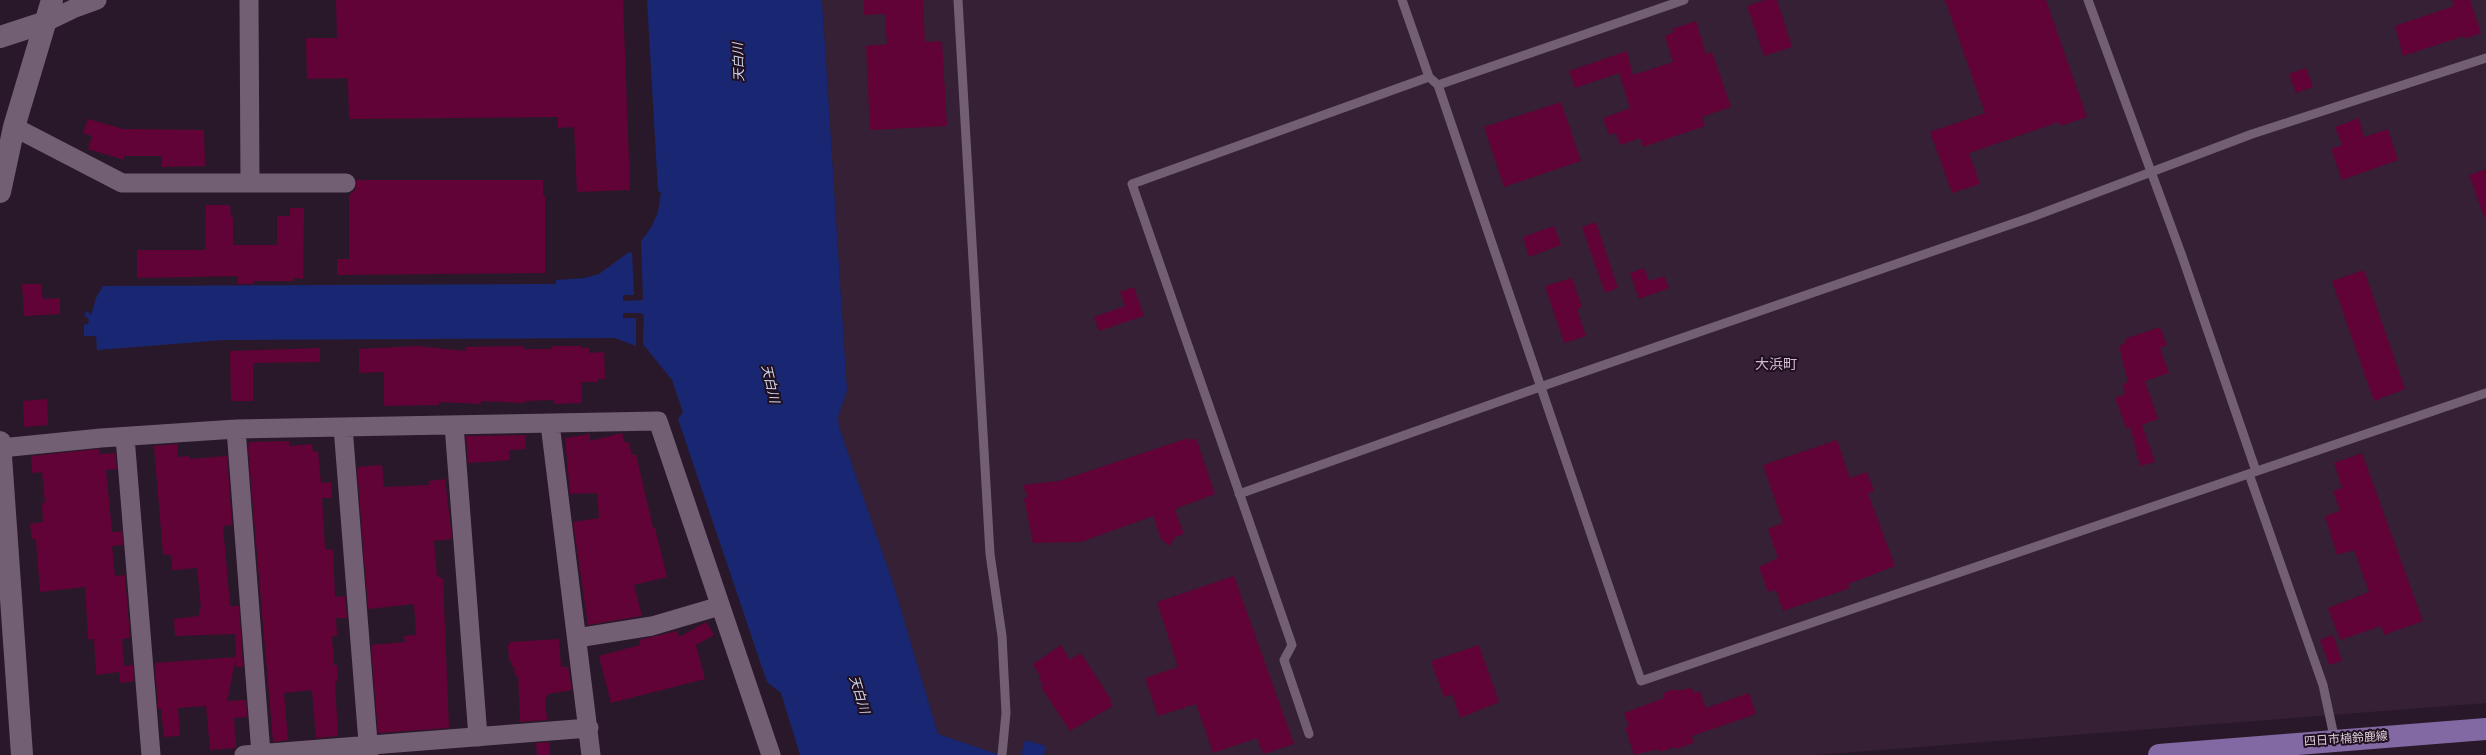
<!DOCTYPE html>
<meta charset="utf-8">
<style>
body{margin:0}
canvas{display:block;background:#291829}
</style>
<canvas width="2486" height="755"></canvas>
<script>
const c = document.querySelector('canvas').getContext('2d');
c.lineJoin = 'round';
function paint(path, color) {
  c.fillStyle = color;
  c.fill(path, 'evenodd');
}
function shape(rows) {
  const path = new Path2D();
  for (const r of rows) {
    path.moveTo(r[0], r[1]);
    for (let i = 2; i < r.length; i += 2) path.lineTo(r[i], r[i + 1]);
  }
  return path;
}
function stroke(path, color, width, dash) {
  c.strokeStyle = color;
  c.lineWidth = width;
  c.lineCap = dash ? 'butt' : 'round';
  c.setLineDash(dash || []);
  c.stroke(path);
}
function drawText(font, color, halo, rows, align = 'center') {
  c.font = font + ' "Source Sans 3","Noto Sans JP",sans-serif';
  c.lineWidth = 4;
  c.setLineDash([]);
  c.textBaseline = 'middle';
  c.strokeStyle = halo;
  c.fillStyle = color;
  for (const [text, x, y, turn = 0] of rows) {
    c.save();
    c.translate(x, y);
    c.rotate((+turn || 0) * Math.PI / 180);
    c.textAlign = isNaN(turn) ? turn : align;
    if (halo) c.strokeText(text, 0, 0);
    c.fillText(text, 0, 0);
    c.restore();
  }
}
paint(shape([
 [822,0,2486,0,2486,703,1816,755,1044,755,1046,746,1025,740,1021,755,1000,755,938,734,893,583,839,427,838,417,847,391]
]), '#352035');
paint(shape([
 [647,0,822,0,847,391,838,417,839,427,893,583,938,734,1000,755,800,755,781,693,767,682,678,419,683,412,672,380,643,344,644,315,640,313,623,313,623,318,636,318,636,346,615,338,224,340,97,350,96,336,84,336,84,325,88,324,89,320,84,314,87,311,91,315,96,298,103,286,556,284,556,280,585,278,599,274,629,252,632,253,634,295,623,295,623,301,643,300,641,241,651,228,658,212,661,192,658,191],
 [1025,740,1046,746,1044,755,1021,755]
]), '#192671');
paint(shape([
 [336,0,623,0,630,190,577,192,574,127,558,128,558,117,349,119,348,78,307,79,306,38,337,38],
 [864,0,923,0,925,42,942,41,947,126,870,130,866,46,887,44,885,14,864,15],
 [1765,0,1777,0,1792,47,1764,56,1747,6],
 [1945,0,2046,0,2087,117,2060,126,2059,122,1969,153,1980,184,1952,193,1930,132,1985,113],
 [2452,0,2470,0,2481,33,2465,39,2464,36,2403,56,2395,26,2454,6],
 [1696,21,1706,54,1712,52,1731,107,1702,117,1705,126,1643,147,1640,138,1620,145,1616,133,1609,135,1603,118,1630,108,1619,73,1575,88,1569,71,1627,51,1633,75,1673,62,1665,36,1674,32,1672,29],
 [2306,68,2313,87,2296,93,2289,74],
 [1561,102,1581,161,1504,187,1484,127],
 [2359,118,2364,137,2388,129,2398,160,2342,180,2331,149,2342,145,2335,127],
 [88,119,123,129,204,130,205,166,162,167,162,156,124,156,124,160,88,149,92,136,83,133],
 [2486,169,2486,216,2484,217,2469,175],
 [356,180,543,180,543,196,545,196,545,273,337,275,337,259,349,259,349,196,356,188],
 [206,205,230,205,231,217,233,217,233,245,277,245,277,216,290,216,290,208,304,208,303,279,294,278,294,281,253,281,253,284,238,284,238,276,137,278,137,250,205,250],
 [1596,222,1618,288,1605,293,1582,227],
 [1554,226,1561,245,1529,257,1523,237],
 [1644,268,1649,281,1664,276,1669,288,1639,299,1630,273],
 [2364,270,2405,389,2374,401,2332,281],
 [1572,278,1582,307,1577,309,1586,336,1564,343,1545,286],
 [22,284,41,284,43,299,60,298,60,314,24,316],
 [1134,287,1144,316,1099,331,1094,317,1125,306,1120,292],
 [2160,327,2167,345,2160,348,2169,373,2145,381,2158,419,2142,425,2155,462,2140,466,2130,426,2127,430,2115,398,2125,394,2123,384,2128,382,2119,346,2126,343,2125,339],
 [416,346,466,351,466,347,524,346,524,349,552,349,552,346,581,346,581,348,589,348,589,353,604,352,605,379,598,379,598,382,581,382,582,403,553,404,553,400,525,401,525,403,481,401,481,404,439,402,439,405,384,406,384,372,359,373,359,349],
 [320,348,320,362,253,363,253,401,231,401,230,351],
 [47,399,48,425,24,427,23,401],
 [622,433,625,443,629,442,632,455,636,454,653,528,655,528,667,577,634,585,642,616,588,625,573,522,599,518,597,493,570,494,565,438,590,434,590,441],
 [525,435,526,449,509,450,510,460,468,463,466,436],
 [1188,438,1189,441,1196,438,1215,494,1175,509,1184,534,1175,537,1170,546,1161,539,1153,516,1081,542,1033,543,1024,498,1028,497,1023,485,1059,481],
 [1837,440,1850,478,1867,472,1874,491,1868,493,1895,566,1848,584,1850,588,1783,611,1776,590,1768,592,1759,567,1778,558,1768,529,1783,523,1763,465],
 [289,441,289,446,312,444,313,452,318,451,321,483,331,482,332,498,322,498,325,549,333,550,335,597,345,596,347,618,336,618,337,636,332,636,334,665,337,665,338,680,335,683,338,736,316,738,312,690,284,693,288,740,273,742,248,448,249,442],
 [177,444,178,457,190,456,190,459,227,456,232,525,223,526,230,606,239,606,243,667,236,667,236,658,227,701,246,700,247,717,234,718,236,748,210,750,206,706,178,708,180,736,164,737,161,709,158,709,155,663,236,657,235,634,175,636,174,619,199,616,199,609,201,609,197,568,172,570,171,555,163,555,154,446],
 [99,449,100,454,115,453,117,469,106,470,112,532,122,531,123,545,112,546,115,576,125,575,130,638,122,639,124,666,133,665,134,681,120,683,119,672,96,675,94,639,88,639,85,587,40,592,36,539,32,539,30,524,43,522,42,503,45,503,42,472,32,473,31,456],
 [2362,453,2423,621,2384,635,2381,626,2340,640,2328,608,2369,592,2354,550,2337,555,2325,516,2340,511,2333,491,2342,488,2334,463],
 [382,465,384,487,429,485,429,481,445,479,452,539,434,541,437,576,443,579,449,728,378,733,371,645,405,642,404,636,416,635,414,604,368,609,357,467],
 [1234,576,1294,744,1263,754,1257,738,1213,753,1196,704,1158,716,1145,678,1178,667,1157,602],
 [706,622,714,635,696,645,705,679,611,703,599,656,640,645,639,640,677,631,679,637],
 [2333,635,2342,661,2329,665,2320,640],
 [559,639,561,667,568,667,572,690,548,694,548,697,545,697,547,720,520,722,518,675,515,676,514,666,511,666,511,661,509,661,508,645,510,645,510,642],
 [1061,645,1070,660,1081,653,1112,701,1110,702,1113,706,1070,731,1041,687,1043,685,1039,679,1041,678,1033,664],
 [1479,645,1499,702,1460,718,1452,694,1444,697,1431,661],
 [1692,688,1694,693,1700,691,1706,708,1749,693,1756,714,1692,736,1694,743,1676,749,1675,747,1659,752,1658,749,1634,755,1625,727,1629,726,1624,713,1664,698,1663,693,1675,689,1676,691],
 [549,742,550,755,537,755,536,743]
]), '#610336');
stroke(shape([
 [958,0,990,554,1002,636,1006,713,1002,755],
 [1402,0,1429,77,1438,85,1641,681,2486,393],
 [2088,0,2182,256,2256,471],
 [1438,85,1684,0],
 [2249,474,2323,685,2335,741],
 [1239,494,1540,387,2032,217,2252,134,2486,58],
 [1309,734,1284,660,1292,645,1132,184,1429,77]
]), '#735f73', 9);
stroke(shape([
 [249,0,250,183],
 [46,22,75,8,97,0],
 [14,127,122,183,346,183],
 [550,424,591,755],
 [454,425,478,737],
 [343,427,369,755],
 [236,429,261,754],
 [125,437,151,755],
 [1,448,101,438,236,429,658,421,771,755],
 [577,638,652,626,720,606],
 [244,755,589,728]
]), '#735f73', 19);
stroke(shape([
 [0,37,46,22],
 [0,192,14,127,52,0],
 [0,442,22,755]
]), '#735f73', 22);
stroke(shape([
 [2159,755,2486,729]
]), '#8269a4', 22);
drawText('12px', '#dcd0db', '#1f0f1f', [
 ["四日市楠鈴鹿線",2346,740,-4]
]);
drawText('italic 13px', '#cdd5eb', '#1f0f1f', [
 ["天白川",740,62,-92],
 ["天白川",769,384,77],
 ["天白川",858,695,73]
]);
drawText('14px', '#d3bcd2', '#1f0f1f', [
 ["大浜町",1776,366]
]);
</script>
